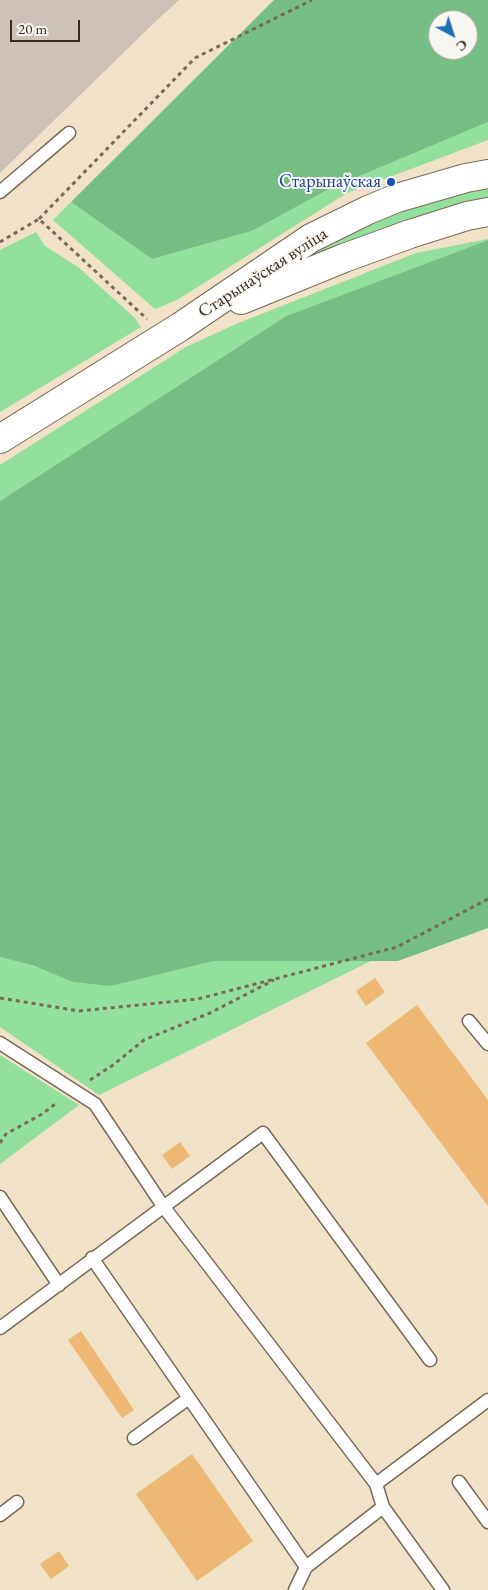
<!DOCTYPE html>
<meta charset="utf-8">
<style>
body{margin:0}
#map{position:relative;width:488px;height:1590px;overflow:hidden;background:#efe2c6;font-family:"EB Garamond",serif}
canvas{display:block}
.north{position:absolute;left:428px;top:10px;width:50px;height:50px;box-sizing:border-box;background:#f6f6f2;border:1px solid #aba49d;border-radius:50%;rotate:140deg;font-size:14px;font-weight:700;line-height:20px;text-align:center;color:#3b2a1e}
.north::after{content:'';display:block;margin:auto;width:18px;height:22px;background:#1f6fb2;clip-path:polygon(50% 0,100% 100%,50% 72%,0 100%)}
.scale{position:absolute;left:10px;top:20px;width:70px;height:22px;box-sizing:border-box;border:2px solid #3b2a1e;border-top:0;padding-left:6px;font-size:15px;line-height:18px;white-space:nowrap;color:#3b2a1e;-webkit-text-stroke:4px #f6f6f2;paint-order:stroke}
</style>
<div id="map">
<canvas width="488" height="1590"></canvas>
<div class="north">С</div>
<div class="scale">20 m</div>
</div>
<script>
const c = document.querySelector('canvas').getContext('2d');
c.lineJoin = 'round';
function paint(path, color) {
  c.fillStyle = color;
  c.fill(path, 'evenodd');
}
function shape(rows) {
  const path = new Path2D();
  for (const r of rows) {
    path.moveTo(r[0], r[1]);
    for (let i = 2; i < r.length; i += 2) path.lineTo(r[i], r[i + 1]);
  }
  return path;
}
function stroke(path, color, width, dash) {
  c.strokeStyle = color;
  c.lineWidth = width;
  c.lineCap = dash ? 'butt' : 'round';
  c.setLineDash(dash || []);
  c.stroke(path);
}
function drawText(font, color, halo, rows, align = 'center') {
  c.font = font + ' "EB Garamond",serif';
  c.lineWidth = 4;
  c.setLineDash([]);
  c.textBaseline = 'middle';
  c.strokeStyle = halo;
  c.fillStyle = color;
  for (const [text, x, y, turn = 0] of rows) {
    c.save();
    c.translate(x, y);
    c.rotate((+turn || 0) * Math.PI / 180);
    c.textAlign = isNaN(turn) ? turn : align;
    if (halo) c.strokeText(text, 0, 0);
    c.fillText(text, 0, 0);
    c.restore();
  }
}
paint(shape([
 [0,0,179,0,153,24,0,173]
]), '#ccc2b9');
paint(shape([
 [488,122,488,140,347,193,177,300,155,309,53,220,71,202,152,259,252,231,331,188],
 [488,189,488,197,275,274,312,249,373,220,453,195],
 [36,232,45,246,78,267,135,318,141,327,0,412,0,250],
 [488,239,488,240,286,316,0,501,0,465,186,347,236,324,416,253],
 [0,957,111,986,214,961,371,961,99,1095,0,1027],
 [0,1055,79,1105,0,1164]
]), '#93df9c');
paint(shape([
 [274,0,488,0,488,122,331,188,252,231,152,259,71,202],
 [438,20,468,20,468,50,438,50],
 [488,240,488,928,398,961,214,961,111,986,73,982,35,966,0,957,0,501,286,316]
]), '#76be84');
paint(shape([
 [375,978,385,992,366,1006,356,991],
 [417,1005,488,1100,488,1206,366,1043],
 [180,1142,190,1156,172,1169,162,1155],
 [81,1331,134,1410,122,1418,68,1340],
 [192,1454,253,1541,197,1581,136,1494],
 [59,1551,69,1566,51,1579,40,1564]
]), '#eeb875');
const service = shape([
 [0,192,69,133],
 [469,1021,488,1044],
 [0,1043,95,1104,163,1206,376,1484,383,1507,443,1590],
 [0,1197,59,1285],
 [92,1258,306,1567,383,1507],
 [0,1328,263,1133,430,1360],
 [134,1438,189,1398],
 [459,1482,488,1522],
 [376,1484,488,1400],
 [0,1515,17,1502],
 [295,1590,306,1567]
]);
const secondary = shape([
 [241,300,344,258,410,234,467,216,488,212],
 [0,439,180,327,311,238,368,210,397,198,466,178,488,174]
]);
stroke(service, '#7a6a59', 15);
stroke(secondary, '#7a6a59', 30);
stroke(shape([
 [39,219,195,58,312,0],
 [0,242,39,219,147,319],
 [0,998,79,1011,198,999,397,947,488,899],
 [90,1080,113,1065,144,1040,210,1013,274,980],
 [0,1143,6,1134,42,1114,58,1102]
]), '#7a6a59', 3, [4, 4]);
stroke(service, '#fff', 12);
stroke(secondary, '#fff', 28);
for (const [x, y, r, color] of [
 [391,182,5,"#1a4fb4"]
]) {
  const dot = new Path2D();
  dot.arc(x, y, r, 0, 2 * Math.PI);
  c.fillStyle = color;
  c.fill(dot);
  stroke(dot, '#f6f6f2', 2);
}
drawText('18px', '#164399', '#f6f6f2', [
 ["Старынаўская",381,182]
], 'right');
drawText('18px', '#3b2a1e', '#f6f6f2', [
 ["Старынаўская вуліца",263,273,-33]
]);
</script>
